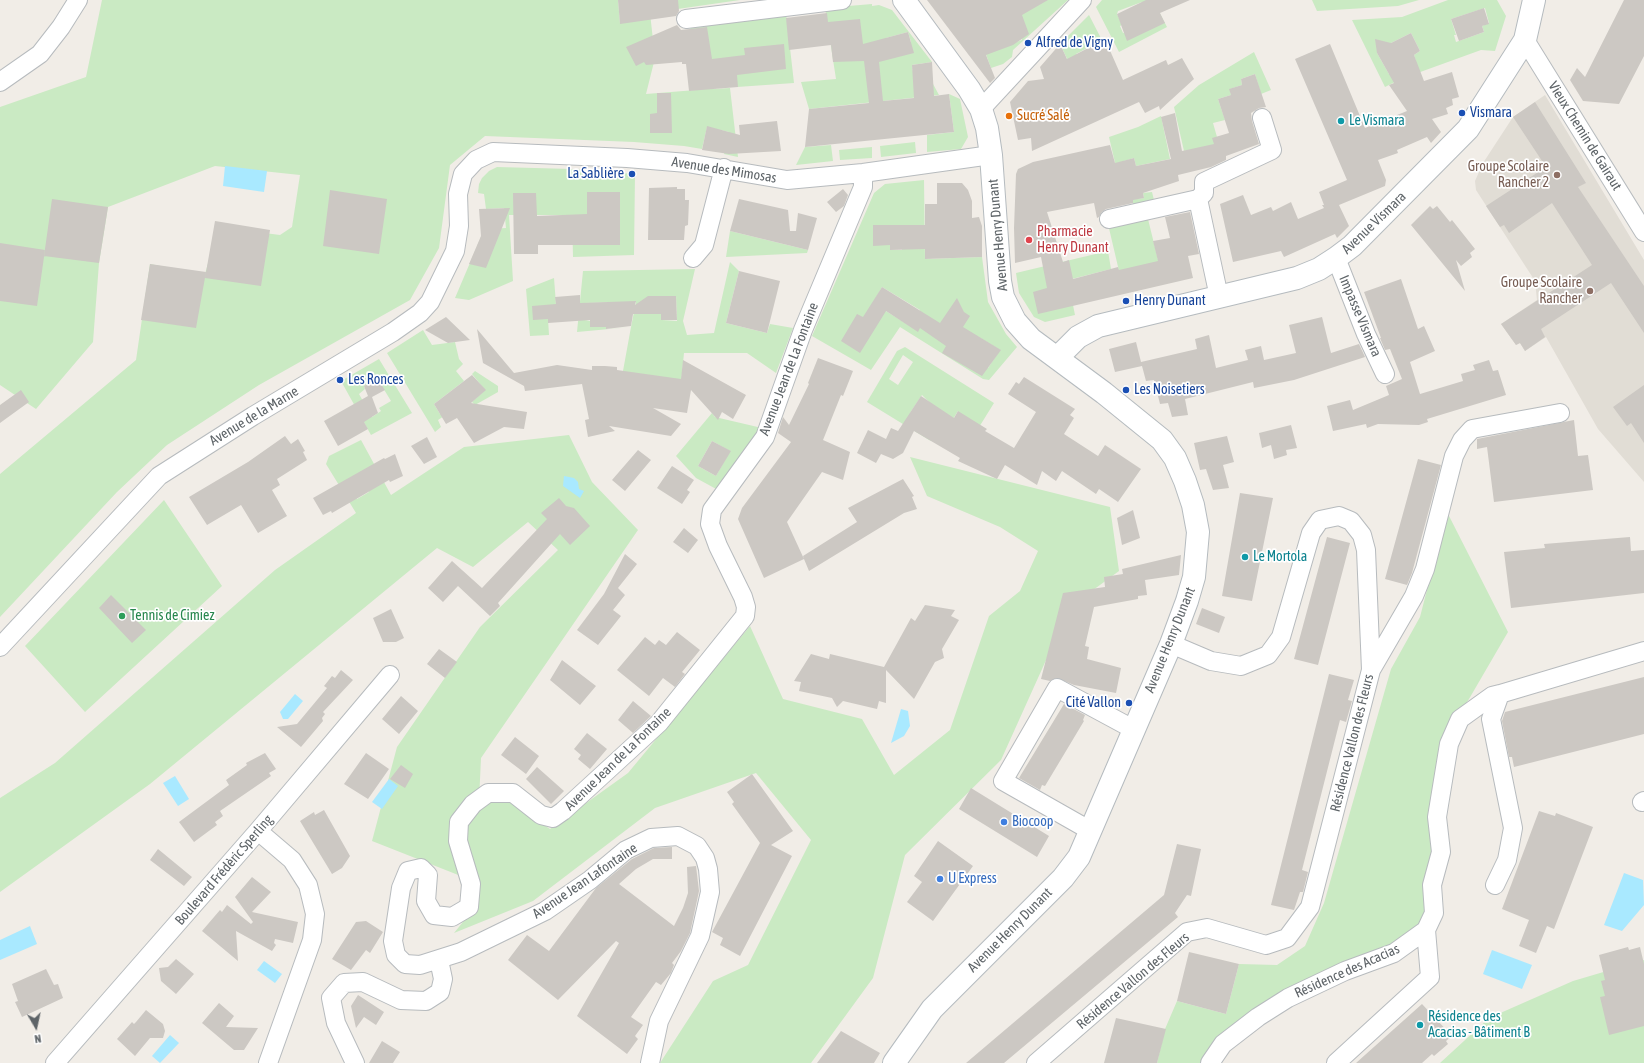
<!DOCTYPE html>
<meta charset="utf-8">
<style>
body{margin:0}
#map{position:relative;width:1644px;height:1063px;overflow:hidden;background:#f1ede7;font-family:"Asap Condensed",sans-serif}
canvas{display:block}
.north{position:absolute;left:16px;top:1007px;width:40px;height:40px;-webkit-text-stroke:3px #fff;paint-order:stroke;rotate:171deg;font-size:11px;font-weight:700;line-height:16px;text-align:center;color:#5e6468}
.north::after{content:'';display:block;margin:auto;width:14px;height:18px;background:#5e6468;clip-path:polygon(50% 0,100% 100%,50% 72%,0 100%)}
</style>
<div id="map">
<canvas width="1644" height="1063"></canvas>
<div class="north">N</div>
</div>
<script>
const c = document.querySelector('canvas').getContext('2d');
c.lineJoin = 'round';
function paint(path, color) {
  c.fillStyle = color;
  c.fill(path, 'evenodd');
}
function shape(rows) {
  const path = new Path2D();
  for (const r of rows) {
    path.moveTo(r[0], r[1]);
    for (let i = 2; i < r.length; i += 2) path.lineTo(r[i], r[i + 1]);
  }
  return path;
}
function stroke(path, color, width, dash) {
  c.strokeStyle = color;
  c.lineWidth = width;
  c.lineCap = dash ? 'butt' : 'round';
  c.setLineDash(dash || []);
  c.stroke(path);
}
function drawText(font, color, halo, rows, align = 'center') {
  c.font = font + ' "Asap Condensed",sans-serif';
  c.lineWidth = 3.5;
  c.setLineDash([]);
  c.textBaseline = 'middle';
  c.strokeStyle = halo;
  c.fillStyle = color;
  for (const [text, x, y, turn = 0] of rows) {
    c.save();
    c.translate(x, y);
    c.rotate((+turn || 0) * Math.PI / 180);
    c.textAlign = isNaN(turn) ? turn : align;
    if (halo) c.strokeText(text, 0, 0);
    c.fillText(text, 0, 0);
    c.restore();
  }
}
paint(shape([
 [1545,95,1644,260,1644,482,1598,429,1546,337,1525,351,1520,343,1516,345,1501,324,1537,300,1535,281,1476,190,1475,181,1483,163,1513,117]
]), '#e1ddd5');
paint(shape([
 [102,0,618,0,620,23,635,0,740,0,650,13,655,58,646,94,696,90,690,24,786,13,794,83,737,87,712,84,713,89,730,88,738,157,724,154,729,132,707,127,702,149,684,146,634,142,485,136,450,165,439,248,410,300,259,385,167,445,117,492,0,617,0,474,136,360,150,264,205,274,218,227,280,235,292,227,300,175,215,166,108,207,99,263,93,342,36,409,0,385,0,107,86,77],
 [966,0,1013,43,1022,40,1016,0,1068,0,1013,50,1012,57,1003,64,991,68],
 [1102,0,1153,0,1167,27,1119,52,1096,7],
 [1142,2,1126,32,1123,33,1120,26,1122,25,1117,14,1118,11],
 [1312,0,1419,0,1398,6,1317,11],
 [1448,0,1497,0,1506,16,1495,51,1481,50,1401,79,1385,87,1352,20,1402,17],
 [1485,8,1489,23,1482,26,1484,32,1456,42,1454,35,1456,35,1451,19],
 [1411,33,1420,51,1414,55,1416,61,1389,74,1377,53,1380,41,1389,44],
 [872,4,872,6,879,5,892,10,932,62,912,65,913,72,926,71,939,95,809,109,801,82,836,79,825,8],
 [908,32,911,42,909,44,886,38],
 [1089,15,1105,46,1099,50,1091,46,1076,54,1078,57,1074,73,1060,44],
 [1254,52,1271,90,1261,94,1255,74,1241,79,1242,85,1230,89,1231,95,1218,99,1225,120,1213,123,1217,137,1215,146,1184,151,1174,107,1199,85],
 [949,94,960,99,968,137,961,149,927,152,927,135,954,132],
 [1161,116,1170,159,1136,166,1134,158,1124,161,1136,199,1144,198,1143,193,1152,192,1155,204,1134,209,1132,198,1123,197,1109,137,1138,127],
 [915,142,916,153,881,157,880,146],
 [831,145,833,161,796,165,805,147],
 [872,147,872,158,840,160,839,150],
 [497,167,572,169,635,174,634,255,573,257,572,215,509,215,513,281,469,300,455,298,481,237,487,229,506,228,504,208,486,209,484,194,478,193,479,184,482,178,489,171],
 [587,192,620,192,620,245,587,245],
 [924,180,925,259,982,257,988,302,1006,334,1017,347,989,380,983,379,900,327,871,370,812,336,874,193,885,184],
 [873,225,901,225,902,250,891,250,890,245,873,245],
 [882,287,920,310,910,326,873,303],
 [977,336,1000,350,988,368,966,354],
 [1147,215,1161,272,1119,271,1108,224],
 [730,231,808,250,807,253,726,257],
 [1108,251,1111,269,1068,280,1075,315,1045,322,1034,317,1019,293,1016,273],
 [730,262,739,271,726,323,767,333,770,324,793,328,776,373,747,353,684,353,680,393,623,371,631,327,577,332,583,271,695,269,683,321,687,335,714,333],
 [648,296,676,296,677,321,662,320,661,314],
 [636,302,631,327,607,329,606,325,590,326,590,321,585,320,584,303],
 [554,278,556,304,548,319,549,335,530,336,526,289],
 [423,330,432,345,455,342,459,359,463,364,456,371,464,381,434,404,440,414,455,409,438,420,441,427,435,432,387,353],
 [905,347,994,403,963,453,929,440,867,402,897,351],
 [903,355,913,362,898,385,889,379],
 [922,395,929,402,910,413],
 [958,411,964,437,947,429],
 [379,359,412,413,371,435,341,381],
 [377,378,391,401,379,408,381,411,372,417,359,394,365,389,364,386],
 [475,371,498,386,498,392,475,405,472,402,485,390,472,374],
 [712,413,715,417,762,428,718,490,696,478,676,456],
 [712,441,730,451,716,476,698,466],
 [569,435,592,482,638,530,481,758,479,801,501,796,550,829,628,773,750,626,783,699,862,719,894,775,950,730,989,616,1020,591,1038,551,1000,527,927,496,910,457,1110,507,1119,571,1070,607,1001,760,905,855,873,978,811,1063,660,1063,713,981,748,965,811,840,756,773,655,808,533,901,454,933,471,912,476,882,372,841,397,747,480,627,558,550,528,522,473,567,437,548,150,784,0,892,0,798,55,763,275,570,356,513,326,464,329,456,361,440,391,495,464,447],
 [346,480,369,490,369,492,357,499],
 [164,500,222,586,85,712,25,646],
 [1447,512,1508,632,1469,699,1445,734,1435,853,1428,899,1420,926,1388,948,1215,1042,1201,1063,1157,1063,1165,1029,1177,1001,1226,1014,1239,964,1277,965,1305,946,1324,903,1391,669,1420,617],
 [1644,960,1644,1063,1440,1063,1489,1018,1573,981]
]), '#caeac3');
paint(shape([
 [225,166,267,171,264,192,223,186],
 [564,476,574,478,578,482,579,489,584,491,580,498,563,486],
 [295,694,303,701,288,719,283,719,280,712],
 [901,709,908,711,910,726,904,736,891,743],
 [175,776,189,799,178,806,163,783],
 [389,779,398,786,382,809,372,802],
 [1624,873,1643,880,1644,905,1622,931,1604,925],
 [30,926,37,944,0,960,0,940],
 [1492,950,1532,965,1522,989,1483,974],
 [264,961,282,974,275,983,257,970],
 [170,1035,179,1043,160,1063,152,1056]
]), '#a9e9ff');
paint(shape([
 [618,0,678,0,679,11,676,16,620,24],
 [927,0,1048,0,1022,15,1029,34,1013,45,986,55,995,78,990,83],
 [1146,0,1190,0,1160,13,1165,23,1127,41,1117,14],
 [1624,0,1644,0,1644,56,1619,104,1583,101,1570,80,1577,68,1585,77],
 [1484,8,1489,24,1482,26,1484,32,1459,41,1451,19],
 [827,13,828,22,860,19,863,44,908,32,914,53,879,62,883,101,914,98,912,65,932,62,934,96,949,94,954,132,805,147,809,109,869,103,864,61,833,62,831,45,789,50,786,18],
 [677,25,681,30,707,27,712,59,745,55,744,48,784,44,786,69,737,75,738,87,689,91,686,64,682,64,682,62,646,65,644,62,636,66,626,47],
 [1411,33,1420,51,1414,55,1424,81,1452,72,1459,97,1452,99,1453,105,1446,108,1448,114,1432,119,1441,132,1431,143,1427,137,1397,150,1398,153,1378,160,1386,180,1385,186,1339,205,1349,226,1337,238,1335,234,1284,257,1281,251,1233,262,1220,204,1243,195,1251,215,1271,207,1273,211,1291,202,1298,219,1324,208,1322,205,1324,205,1319,192,1347,180,1295,59,1330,44,1365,128,1407,111,1389,85,1394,83,1377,53,1375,39,1391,43],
 [1060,44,1067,59,1092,46,1093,48,1097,46,1099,50,1108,46,1123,80,1166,60,1168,65,1182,58,1194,79,1160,110,1159,106,1145,113,1139,102,1032,151,1031,138,1018,140,1010,102,1028,81,1044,79,1040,67],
 [1255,74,1266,107,1259,108,1251,113,1252,121,1259,144,1226,156,1226,160,1211,167,1178,175,1179,181,1143,193,1144,198,1133,200,1133,203,1106,209,1102,212,1099,217,1097,218,1094,203,1047,212,1063,262,1069,260,1073,279,1118,267,1119,270,1158,261,1153,241,1170,238,1165,217,1190,212,1199,254,1188,256,1193,278,1038,314,1033,292,1047,288,1041,257,1015,263,1014,228,1016,174,1018,169,1033,162,1110,145,1115,163,1134,158,1136,166,1171,159,1161,117,1175,113,1182,151,1214,144,1212,138,1229,133,1218,99,1231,95,1229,89,1242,85,1241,79],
 [657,93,671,93,672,133,650,133,650,114,657,113],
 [1535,102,1586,183,1578,187,1644,286,1644,333,1611,283,1541,329,1545,337,1525,351,1520,343,1516,345,1501,324,1592,265,1552,203,1509,233,1504,225,1500,227,1486,206,1546,167,1513,117],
 [777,121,781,151,729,154,702,150,707,126,740,135,739,125],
 [937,183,962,183,968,190,972,201,972,218,979,217,982,226,982,257,925,259,925,249,890,250,890,245,873,246,873,225,925,225,925,204,937,204],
 [677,187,677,189,685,189,685,200,689,200,688,225,685,226,684,240,648,240,649,188],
 [843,189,848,195,844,206,836,212,827,202],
 [330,190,387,199,379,254,323,246],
 [587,192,620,192,620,245,538,245,538,254,514,254,513,193,536,193,537,216,587,214],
 [52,199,108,207,99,263,44,256],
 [739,199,788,210,790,231,796,231,798,213,817,218,808,250,730,231],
 [1430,206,1433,209,1437,206,1450,222,1452,220,1475,249,1470,253,1472,257,1461,266,1456,260,1465,291,1411,225],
 [510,208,486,268,469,264,481,236,479,209],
 [215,221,270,230,261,286,205,278],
 [0,243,45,250,37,306,0,301],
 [150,264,206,272,196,328,141,320],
 [739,271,780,281,767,333,726,323],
 [1401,279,1418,329,1424,326,1435,351,1410,362,1420,394,1463,381,1461,374,1475,370,1473,365,1489,360,1493,371,1498,370,1506,395,1427,419,1428,422,1419,425,1378,424,1367,428,1366,424,1333,431,1327,406,1350,400,1353,410,1389,395,1386,386,1402,379,1390,349,1385,350,1380,338,1381,338,1364,292],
 [882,287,940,323,957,298,964,312,970,316,963,327,1001,350,982,376,942,353,946,346,920,328,918,332,886,311,860,353,841,341,857,314,863,317],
 [580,295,580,303,636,301,635,305,648,296,676,296,677,320,661,320,661,314,633,314,631,326,606,329,606,327,590,327,590,320,548,323,548,319,533,320,532,306,556,304,555,297],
 [446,317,470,340,448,343,425,330],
 [1322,317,1331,353,1359,344,1365,357,1294,380,1254,388,1253,382,1185,399,1188,415,1172,417,1168,403,1160,404,1154,380,1146,381,1142,366,1115,372,1109,349,1136,342,1141,362,1197,349,1195,339,1209,335,1216,368,1248,360,1245,350,1261,346,1264,360,1296,353,1289,325],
 [477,329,514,373,557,365,592,370,592,366,605,366,617,367,617,370,681,379,683,360,746,395,733,419,722,412,718,420,691,390,687,413,653,408,681,424,671,436,609,426,615,431,588,437,585,420,589,419,582,384,525,391,524,386,483,363],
 [818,358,853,371,843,396,841,395,823,440,850,452,843,480,822,472,787,522,804,559,803,556,857,522,848,508,903,479,914,496,912,497,917,509,904,513,809,571,804,559,764,578,738,519,742,508,791,442,778,433,783,417,789,425,809,384,808,383],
 [472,375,486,390,471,403,527,412,524,429,504,427,474,443,457,418,446,424,434,404],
 [1024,377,1075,409,1070,415,1074,418,1064,434,1098,456,1105,445,1141,469,1118,502,1099,489,1096,494,1062,471,1056,481,1042,471,1037,485,1005,465,997,479,958,461,960,458,914,431,903,453,893,459,881,454,876,463,857,453,868,430,886,439,891,428,898,431,921,396,954,418,958,411,987,429,985,431,1014,448,1036,412,1008,394,1016,382,1019,384],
 [377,378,385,390,372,397,378,413,364,422,368,429,338,446,324,421,368,396,364,386],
 [1644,385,1644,443,1631,423,1627,426,1613,407],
 [21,390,29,402,0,423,0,405],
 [1574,420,1578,456,1588,455,1593,490,1494,502,1487,447,1477,449,1477,439],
 [1291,425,1297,448,1286,450,1287,455,1274,459,1271,445,1262,448,1259,433],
 [285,436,291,444,298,439,305,451,303,452,307,460,277,479,280,485,272,490,287,516,258,533,241,505,207,525,189,497,248,462],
 [1227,436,1234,462,1223,465,1229,488,1213,490,1206,469,1200,470,1194,443],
 [427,437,437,457,424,464,411,446],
 [712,441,731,451,716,476,698,466],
 [638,450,651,460,625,491,612,480],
 [395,454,403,476,390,482,389,480,332,513,331,511,323,515,313,498,384,458,385,459],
 [1418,459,1441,465,1412,573,1407,585,1385,579],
 [672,466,694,480,687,490,690,492,682,504,657,488],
 [1240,493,1273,498,1252,601,1222,596],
 [559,498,566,506,574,508,590,526,570,545,560,534,498,603,500,606,490,616,458,586,443,602,428,588,452,561,482,588,547,519,541,513],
 [1133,510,1140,538,1122,545,1117,518],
 [684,528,698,540,688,553,673,542],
 [1327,537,1350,543,1318,665,1294,659],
 [1630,537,1631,551,1644,550,1644,593,1511,608,1504,552,1545,548,1544,544],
 [625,554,637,564,618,588,625,595,613,610,621,616,598,645,577,630,604,594],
 [1181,555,1179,575,1145,580,1147,595,1138,596,1138,599,1094,607,1085,646,1089,647,1087,659,1121,668,1116,693,1074,685,1057,678,1050,681,1041,679,1063,593,1105,587,1104,577,1123,574,1122,569],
 [111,595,146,630,132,643,99,608],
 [925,605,955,610,951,616,959,620,942,649,944,658,935,662,914,699,886,670,886,703,879,701,877,709,843,701,837,707,832,698,799,691,801,682,794,681,811,654,829,659,830,654,884,667,911,618,915,621],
 [1202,608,1225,617,1219,633,1196,624],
 [391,609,404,638,396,642,383,642,373,618],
 [677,632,700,650,682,672,685,674,675,687,663,678,649,696,617,670,645,637,655,645,659,640,666,645],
 [439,649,457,662,445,678,427,664],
 [562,660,596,686,580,705,550,680],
 [341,670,353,680,323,712,325,714,322,718,323,721,301,747,277,727,297,724,327,688,324,686,332,676,335,678],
 [1329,674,1354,680,1348,700,1352,701,1346,722,1340,720,1302,870,1308,872,1303,892,1300,892,1294,910,1271,905],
 [1644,677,1644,734,1514,767,1512,757,1509,757,1502,721,1505,712],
 [401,696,418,711,399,734,382,719],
 [633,701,651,716,633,733,618,720],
 [1064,704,1085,715,1083,720,1084,721,1045,786,1042,785,1040,790,1019,778],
 [587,733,607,749,590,769,578,759,581,755,574,749],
 [515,737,539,756,526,774,501,755],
 [265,753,276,769,269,773,271,776,220,811,223,816,215,822,217,825,194,842,179,822,229,785,226,780,247,765,246,763],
 [366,753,389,769,368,799,344,784],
 [401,765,413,774,405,788,390,779],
 [537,767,564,791,551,804,526,779],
 [752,774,793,831,771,845,792,856,740,956,720,945,723,938,712,932,760,843,732,804,734,802,727,792],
 [971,788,1049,836,1037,857,959,809],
 [324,810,350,856,342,868,332,874,300,821,314,812,315,815],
 [1539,811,1555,816,1556,813,1593,827,1554,929,1547,926,1536,953,1519,946,1529,920,1502,909],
 [938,841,973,866,933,921,907,902,922,882,914,876],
 [1177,844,1201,849,1191,896,1187,895,1175,913,1178,917,1004,1063,966,1063,1164,895],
 [672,847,672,859,653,859,636,869,619,884,674,926,683,908,688,893,687,867,696,866,699,891,690,933,681,951,672,963,674,965,671,973,661,985,656,982,631,1017,643,1025,635,1036,638,1039,627,1054,577,1016,619,943,616,941,558,1000,508,960,527,935,549,951,596,888,632,859,654,848],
 [158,849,192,877,184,886,150,860],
 [252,877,271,892,252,912,298,922,293,943,275,939,274,943,276,945,272,951,236,931,238,961,202,931,220,910,222,912,227,905,251,924,253,922,235,897],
 [366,921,383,932,370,953,366,950,351,970,332,959,356,922],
 [1628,947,1629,950,1640,947,1644,964,1644,1026,1609,1035,1600,997,1605,996,1601,981,1605,980,1599,955],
 [1189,952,1239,964,1226,1014,1177,1001],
 [176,959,194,974,176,994,161,981,159,968,168,967],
 [46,969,54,985,58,984,63,998,22,1017,15,1002,18,1001,12,984],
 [358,995,384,1012,376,1025,364,1017,356,1028,351,1006],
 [219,1003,234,1016,226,1027,258,1028,244,1050,234,1050,202,1023],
 [1422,1004,1452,1036,1446,1041,1448,1044,1434,1056,1432,1054,1422,1063,1356,1063],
 [146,1010,163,1024,165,1031,163,1038,150,1038,135,1056,117,1039,132,1022,134,1024,136,1022],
 [1116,1018,1166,1029,1157,1063,1104,1063],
 [841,1031,880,1053,874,1063,817,1063],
 [382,1041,400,1052,393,1063,369,1063]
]), '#ccc8c3');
const street = shape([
 [686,19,842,0],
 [1525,40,1644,232],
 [0,82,40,54,61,27,78,0],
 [981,109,1082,0],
 [1198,199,1204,193,1204,182,1272,150,1262,118],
 [1109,219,1198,199,1219,297],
 [693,258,704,245,724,168],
 [1336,258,1366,334,1385,374],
 [0,647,159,476,253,416,393,332,420,313,430,302,455,251,459,226,458,194,463,174,476,160,493,152,627,158,687,163,787,180,863,173,991,155],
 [1371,670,1414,596,1425,569,1454,456,1462,440,1472,429,1560,413],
 [1642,802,1644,801],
 [258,831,292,860,308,885,315,914,312,940,268,1063],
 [1091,831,1003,781,1057,688,1133,729],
 [1495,885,1507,860,1513,828,1491,719,1500,694,1644,651],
 [1426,930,1434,913,1432,885,1441,852,1437,817,1449,744,1460,719,1492,696,1500,694],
 [55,1063,258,831,390,675],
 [355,1063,336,1023,331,998,344,983,363,982,401,1000,426,1001,440,992,443,979,439,960],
 [650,1063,659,1021,700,936,710,892,708,869,705,858,697,846,678,836,651,838,626,850,590,880,545,911,461,952,420,965,405,964,396,955,393,941,401,888,408,871,421,868,428,875,426,901,434,915,452,917,469,907,471,884,458,841,459,822,473,804,488,793,513,793,541,815,553,818,563,811,659,723,745,616,746,607,743,597,718,546,710,524,712,510,765,437,803,330,863,187,863,173],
 [1036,1063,1187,932,1207,928,1266,945,1287,938,1310,907,1371,670,1366,550,1362,535,1351,521,1339,516,1320,520,1311,533,1281,637,1268,655,1241,666,1211,661,1171,644],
 [1210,1063,1223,1044,1258,1017,1288,998,1345,971,1394,953,1426,930,1430,977,1336,1063]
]);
const secondary = shape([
 [1057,358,1078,337,1098,326,1297,278,1319,269,1336,258,1352,246,1468,129,1525,40,1534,0],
 [894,1063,932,1009,1063,878,1079,857,1171,644,1187,601,1194,577,1198,532,1193,505,1185,481,1175,458,1162,440,1104,393,1031,339,1015,321,1003,297,1000,281,991,155,987,128,981,109,969,89,904,0]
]);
stroke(street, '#b7bbbe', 20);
stroke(secondary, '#b5bbbf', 24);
stroke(street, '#fff', 18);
stroke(secondary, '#fff', 22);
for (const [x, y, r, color] of [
 [1028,43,4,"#1a4fb4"],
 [1462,113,4,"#1a4fb4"],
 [1009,116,4,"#e8710a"],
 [1341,121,4,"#0f9aa8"],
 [632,174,4,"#1a4fb4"],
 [1557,175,4,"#8d6e63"],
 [1029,240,4,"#e0444e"],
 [1590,291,4,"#8d6e63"],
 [1126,301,4,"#1a4fb4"],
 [340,380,4,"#1a4fb4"],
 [1126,390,4,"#1a4fb4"],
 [1245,557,4,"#0f9aa8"],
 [122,616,4,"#2e9e5b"],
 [1129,703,4,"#1a4fb4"],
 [1004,822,4,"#3f7fe0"],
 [940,879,4,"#3f7fe0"],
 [1420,1025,4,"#0f9aa8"]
]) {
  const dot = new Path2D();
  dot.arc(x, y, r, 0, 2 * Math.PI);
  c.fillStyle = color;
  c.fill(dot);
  stroke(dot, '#fff', 1.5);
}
drawText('14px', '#164399', '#fff', [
 ["Alfred de Vigny",1036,43],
 ["Vismara",1470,113],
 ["La Sablière",624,174,"right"],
 ["Henry Dunant",1134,301],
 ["Les Ronces",348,380],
 ["Les Noisetiers",1134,390],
 ["Cité Vallon",1121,703,"right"]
], 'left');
drawText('14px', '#c56008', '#fff', [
 ["Sucré Salé",1017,116]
], 'left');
drawText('14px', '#0d838f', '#fff', [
 ["Le Vismara",1349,121],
 ["Le Mortola",1253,557],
 ["Résidence des",1428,1017],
 ["Acacias - Bâtiment B",1428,1033]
], 'left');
drawText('14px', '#5e6468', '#fff', [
 ["Vieux Chemin de Gairaut",1585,136,58],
 ["Avenue des Mimosas",724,170,9],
 ["Avenue Vismara",1374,223,-44],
 ["Avenue Henry Dunant",998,235,-95],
 ["Impasse Vismara",1360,316,67],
 ["Avenue Jean de La Fontaine",789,369,-69],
 ["Avenue de la Marne",254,416,-31],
 ["Avenue Henry Dunant",1170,640,-68],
 ["Résidence Vallon des Fleurs",1352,743,-76],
 ["Avenue Jean de La Fontaine",618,759,-44],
 ["Boulevard Frédèric Sperling",224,870,-49],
 ["Avenue Jean Lafontaine",585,881,-34],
 ["Avenue Henry Dunant",1010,930,-45],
 ["Résidence des Acacias",1347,971,-24],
 ["Résidence Vallon des Fleurs",1133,981,-40]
]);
drawText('14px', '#785e54', '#fff', [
 ["Groupe Scolaire",1549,167],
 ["Rancher 2",1549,183],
 ["Groupe Scolaire",1582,283],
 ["Rancher",1582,299]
], 'right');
drawText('14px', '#be3a42', '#fff', [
 ["Pharmacie",1037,232],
 ["Henry Dunant",1037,248]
], 'left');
drawText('14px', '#27864d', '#fff', [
 ["Tennis de Cimiez",130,616]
], 'left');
drawText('14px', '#366cbe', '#fff', [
 ["Biocoop",1012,822],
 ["U Express",948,879]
], 'left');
</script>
